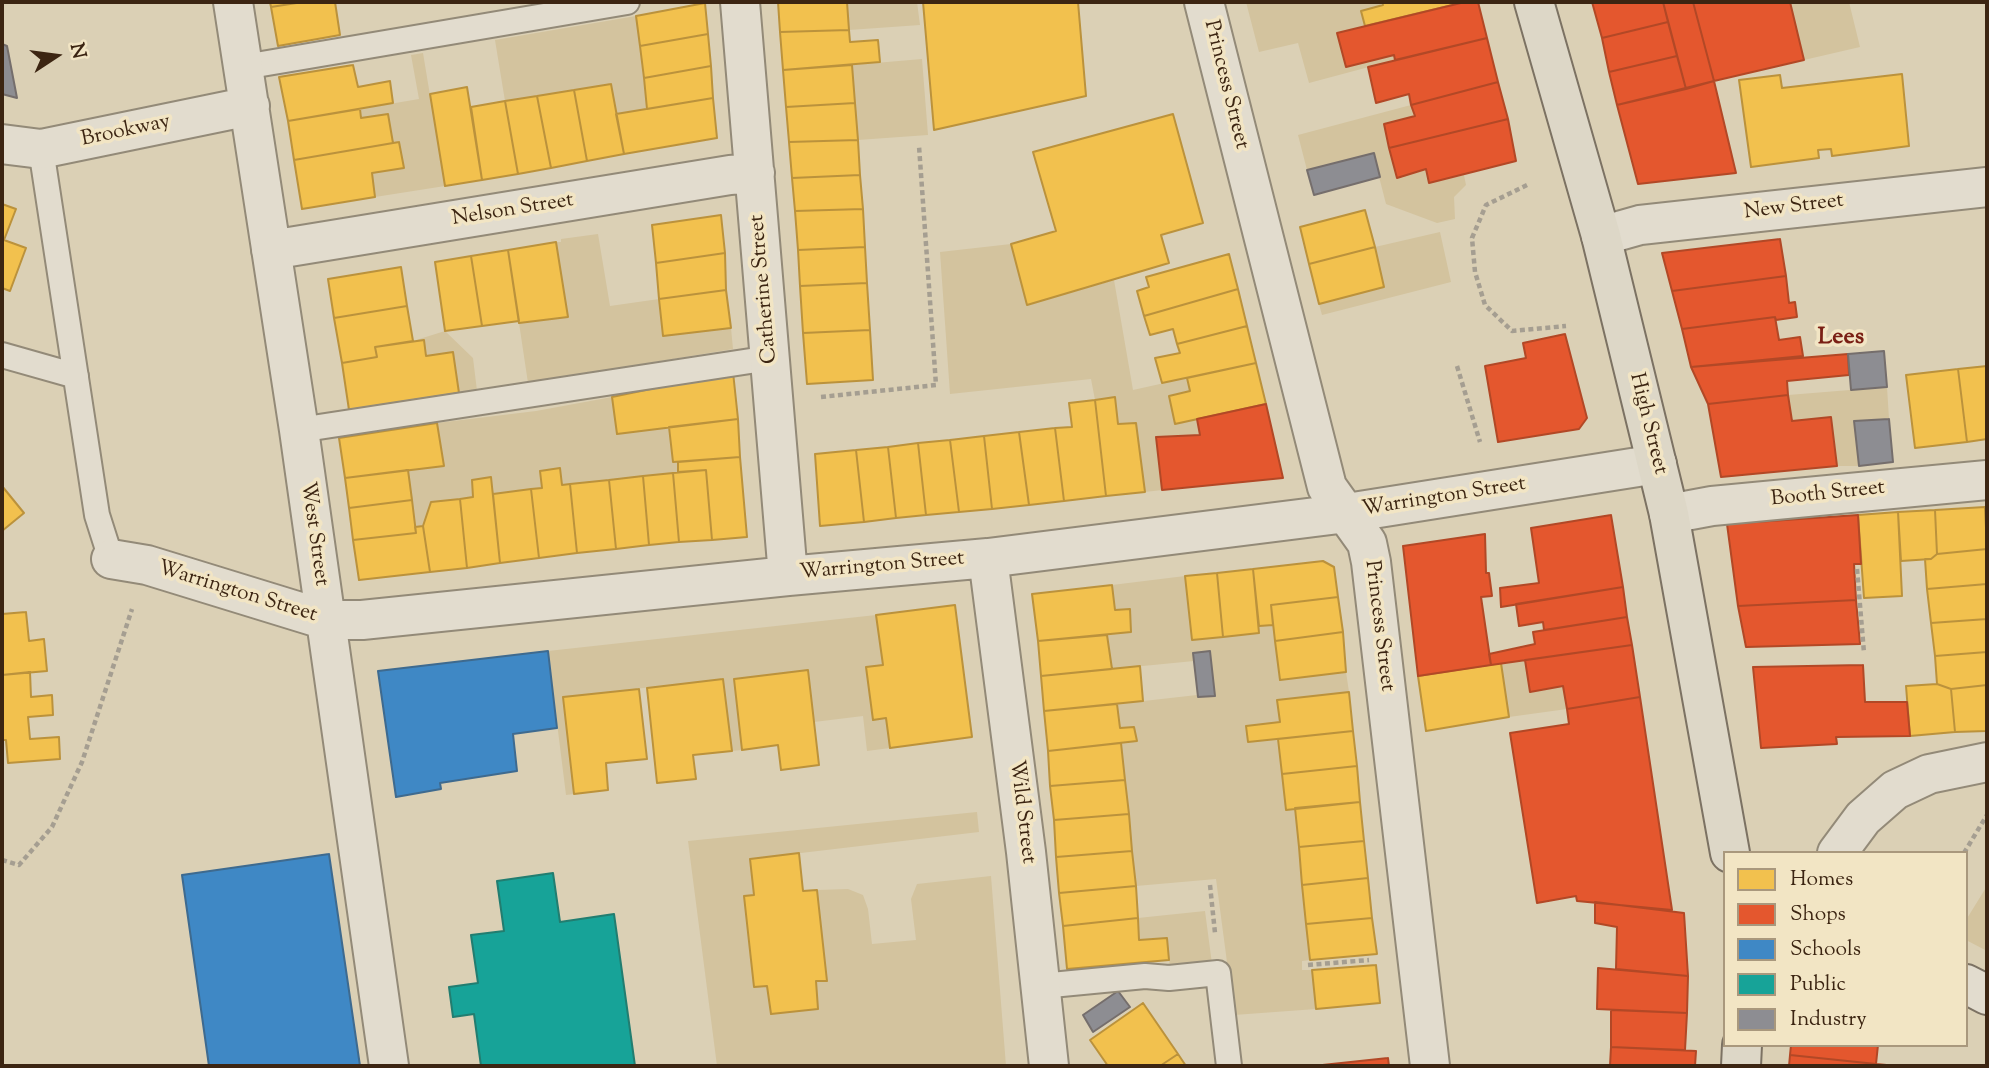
<!DOCTYPE html>
<style>
body{margin:0}
#map{position:relative;width:1989px;height:1068px;overflow:hidden;background:#dbd0b5;font-family:"Sorts Mill Goudy",serif}
canvas{display:block}
.frame{position:absolute;inset:0;border:4px solid #3c2512;pointer-events:none}
.legend{position:absolute;left:1723px;top:851px;width:245px;height:196px;box-sizing:border-box;background:#f2e5c4;border:2px solid #a9987d;margin:0;padding:9px 12px;list-style:none;font-size:21px;color:#3c2512}
.legend li{display:flex;align-items:center;gap:14px;height:35px}
.legend b{width:35px;border:2px solid #a9987d}
.north{position:absolute;left:21px;top:21px;width:70px;height:70px;-webkit-text-stroke:5px #f2e5c4;paint-order:stroke;rotate:77deg;font-size:19px;font-weight:700;line-height:28px;text-align:center;color:#3c2512}
.north::after{content:'';display:block;margin:auto;width:24px;height:32px;background:#3c2512;clip-path:polygon(50% 0,100% 100%,50% 72%,0 100%)}
</style>
<div id="map">
<canvas width="1989" height="1068"></canvas>
<div class="frame"></div>
<ul class="legend">
<li><b style="height:19px;background:#f2c14e"></b>Homes</li>
<li><b style="height:19px;background:#e4572e"></b>Shops</li>
<li><b style="height:19px;background:#3f88c5"></b>Schools</li>
<li><b style="height:19px;background:#17a398"></b>Public</li>
<li><b style="height:19px;background:#8d8d92"></b>Industry</li>
</ul>
<div class="north">N</div>
</div>
<script>
const c = document.querySelector('canvas').getContext('2d');
c.lineJoin = 'round';
function paint(path, color) {
  c.fillStyle = color;
  c.fill(path, 'evenodd');
}
function shape(rows) {
  const path = new Path2D();
  for (const r of rows) {
    path.moveTo(r[0], r[1]);
    for (let i = 2; i < r.length; i += 2) path.lineTo(r[i], r[i + 1]);
  }
  return path;
}
function stroke(path, color, width, dash) {
  c.strokeStyle = color;
  c.lineWidth = width;
  c.lineCap = dash ? 'butt' : 'round';
  c.setLineDash(dash || []);
  c.stroke(path);
}
function drawText(font, color, halo, rows, align = 'center') {
  c.font = font + ' "Sorts Mill Goudy",serif';
  c.lineWidth = 7;
  c.setLineDash([]);
  c.textBaseline = 'middle';
  c.strokeStyle = halo;
  c.fillStyle = color;
  for (const [text, x, y, turn = 0] of rows) {
    c.save();
    c.translate(x, y);
    c.rotate((+turn || 0) * Math.PI / 180);
    c.textAlign = isNaN(turn) ? turn : align;
    if (halo) c.strokeText(text, 0, 0);
    c.fillText(text, 0, 0);
    c.restore();
  }
}
paint(shape([
 [847,2,917,2,920,25,849,30],
 [1246,2,1382,2,1383,5,1362,11,1365,26,1338,33,1346,67,1394,55,1395,60,1309,83,1298,43,1259,52],
 [1790,2,1849,2,1860,47,1804,60],
 [636,16,647,109,616,114,611,84,505,101,495,40],
 [423,53,445,186,375,197,372,173,403,168,398,142,393,143,388,114,361,118,360,109,419,99,411,55],
 [922,59,928,135,858,140,852,65],
 [1411,105,1415,116,1384,124,1398,178,1426,169,1430,183,1464,175,1466,185,1454,197,1455,219,1437,223,1386,204,1373,153,1307,170,1298,135],
 [1440,232,1451,282,1322,315,1319,304,1375,247],
 [598,234,610,306,659,299,731,328,733,349,528,383,519,323,568,317,556,242,561,242,561,239],
 [1011,244,1027,305,1114,280,1133,390,1187,378,1190,391,1169,397,1175,423,1197,419,1200,435,1156,437,1162,490,1145,492,1136,423,1118,424,1115,398,1095,400,1091,379,950,394,940,252],
 [445,331,473,358,477,391,459,393,452,352,426,356,423,340,413,341],
 [1887,387,1889,419,1854,421,1859,466,1837,466,1831,417,1792,421,1788,395],
 [612,397,617,434,669,427,673,462,678,462,678,472,562,485,560,468,540,471,542,488,493,494,491,477,472,480,473,497,431,502,423,526,415,527,408,470,444,465,437,423,536,411],
 [1185,576,1192,640,1259,633,1259,626,1273,625,1280,680,1346,672,1349,692,1278,700,1280,722,1246,727,1248,742,1278,739,1286,809,1295,808,1299,847,1310,960,1302,961,1302,970,1312,970,1316,1009,1234,1015,1216,879,1136,886,1121,743,1137,741,1134,727,1120,728,1117,704,1197,695,1198,697,1214,696,1209,651,1194,653,1194,661,1112,669,1107,635,1131,632,1130,609,1115,610,1112,585],
 [876,615,883,665,866,668,873,720,886,718,890,748,867,751,863,716,814,722,807,670,734,679,742,750,732,751,723,679,564,697,574,794,566,795,548,651],
 [1525,660,1530,692,1563,686,1567,709,1509,717,1501,663],
 [977,812,979,832,750,859,754,895,754,987,767,986,771,1014,818,1009,816,981,827,980,817,890,848,889,863,895,868,909,872,944,916,940,911,899,917,884,991,876,1006,1066,717,1066,688,841],
 [1987,886,1987,951,1966,940,1966,920],
 [1205,911,1212,964,1170,969,1167,938,1139,940,1138,918]
]), '#d3c39e');
const homes = shape([
 [270,2,303,2,271,7,270,2],
 [303,2,335,2,340,35,278,46,271,7,303,2],
 [778,2,847,2,849,30,780,32,778,2],
 [923,2,1078,2,1086,96,934,130,923,2],
 [1382,2,1465,2,1365,26,1361,11,1383,5,1382,2],
 [705,3,708,34,640,46,636,16,705,3],
 [849,30,850,42,878,40,880,62,783,70,780,32,849,30],
 [708,34,711,66,644,78,640,46,708,34],
 [353,65,358,87,390,81,393,103,288,121,279,77,353,65],
 [852,65,855,103,786,107,783,70,852,65],
 [711,66,713,98,647,109,644,78,711,66],
 [1902,74,1909,146,1832,156,1831,149,1818,150,1819,158,1751,167,1739,80,1780,75,1782,88,1902,74],
 [611,84,624,154,587,161,574,90,611,84],
 [467,87,482,180,445,186,430,94,467,87],
 [574,90,587,161,551,168,537,96,574,90],
 [537,96,551,168,518,174,505,101,537,96],
 [713,98,717,138,624,154,616,114,713,98],
 [505,101,518,174,482,180,471,107,505,101],
 [855,103,858,140,789,142,786,107,855,103],
 [360,109,361,118,388,114,393,143,294,160,288,121,360,109],
 [1173,114,1203,223,1161,235,1169,263,1027,305,1011,244,1056,231,1033,152,1173,114],
 [858,140,860,175,792,178,789,142,858,140],
 [399,142,404,168,372,173,375,197,302,209,294,160,399,142],
 [860,175,863,209,795,211,792,178,860,175],
 [2,204,16,209,4,240,26,248,10,291,2,288,2,204],
 [863,209,865,247,798,250,795,211,863,209],
 [1365,210,1375,247,1309,264,1300,227,1365,210],
 [721,215,725,253,656,263,652,225,721,215],
 [556,242,568,317,519,323,508,250,556,242],
 [865,247,867,283,800,286,798,250,865,247],
 [1375,247,1384,287,1319,304,1309,264,1375,247],
 [508,250,519,321,482,326,471,256,508,250],
 [725,253,726,290,659,299,656,263,725,253],
 [1229,254,1238,289,1144,316,1137,291,1149,287,1146,277,1229,254],
 [471,256,482,326,445,331,435,262,471,256],
 [401,267,407,306,334,318,328,279,401,267],
 [867,283,870,330,803,333,800,286,867,283],
 [1238,289,1247,326,1177,344,1173,329,1150,335,1144,316,1238,289],
 [726,290,731,328,663,336,659,299,726,290],
 [407,306,413,341,375,347,377,357,342,363,334,318,407,306],
 [1247,326,1256,363,1162,383,1155,358,1180,353,1177,344,1247,326],
 [870,330,873,380,807,384,803,333,870,330],
 [424,340,426,356,453,352,459,393,349,410,342,363,377,357,375,347,424,340],
 [1256,363,1266,404,1175,424,1169,396,1190,391,1187,378,1256,363],
 [1987,366,1987,439,1967,442,1958,369,1987,366],
 [1958,369,1967,442,1915,448,1906,375,1958,369],
 [733,372,738,419,617,434,612,397,733,372],
 [1115,397,1118,424,1136,423,1145,492,1106,496,1095,400,1115,397],
 [1095,400,1106,496,1064,501,1055,428,1072,427,1069,403,1095,400],
 [738,419,740,457,673,462,669,427,738,419],
 [437,423,444,466,345,478,339,438,437,423],
 [1055,428,1064,501,1029,505,1019,432,1055,428],
 [1019,432,1029,505,992,509,984,436,1019,432],
 [984,436,992,509,959,512,950,440,984,436],
 [950,440,959,512,926,515,918,443,950,440],
 [918,443,926,515,896,518,888,447,918,443],
 [888,447,896,518,864,522,856,450,888,447],
 [856,450,864,522,820,526,815,454,856,450],
 [740,457,747,537,712,540,706,470,678,472,678,462,740,457],
 [560,468,562,485,570,484,577,553,539,558,531,489,542,488,540,471,560,468],
 [408,470,412,500,349,508,345,478,408,470],
 [706,470,712,540,679,542,673,473,706,470],
 [673,473,679,542,649,545,643,476,673,473],
 [643,476,649,545,616,549,609,480,643,476],
 [491,477,500,563,467,568,460,499,473,497,472,480,491,477],
 [609,480,616,549,577,553,570,484,609,480],
 [2,486,24,513,2,531,2,486],
 [531,489,539,558,500,563,493,494,531,489],
 [460,499,467,568,430,572,423,526,431,502,460,499],
 [412,500,416,533,353,540,349,508,412,500],
 [1985,507,1987,549,1937,554,1935,510,1985,507],
 [1935,510,1937,554,1931,559,1901,561,1898,512,1935,510],
 [1898,512,1902,596,1864,598,1858,515,1898,512],
 [423,526,430,572,359,580,353,540,416,533,415,527,423,526],
 [1987,549,1987,584,1927,589,1925,559,1931,559,1937,554,1987,549],
 [1323,561,1334,567,1338,597,1271,605,1273,625,1259,626,1253,569,1323,561],
 [1253,569,1259,633,1223,637,1217,573,1253,569],
 [1217,573,1223,637,1192,640,1185,576,1217,573],
 [1987,584,1987,619,1931,623,1927,589,1987,584],
 [1112,585,1115,610,1130,609,1131,632,1038,641,1032,594,1112,585],
 [1338,597,1343,632,1275,641,1271,605,1338,597],
 [955,605,972,737,890,748,886,718,873,720,866,667,883,665,876,615,955,605],
 [26,612,29,641,44,639,47,671,2,675,2,614,26,612],
 [1987,619,1987,652,1935,656,1931,623,1987,619],
 [1343,632,1346,672,1280,680,1275,641,1343,632],
 [1107,635,1112,669,1041,676,1038,641,1107,635],
 [1987,652,1987,685,1951,689,1937,684,1935,656,1987,652],
 [1501,663,1509,717,1426,731,1418,676,1501,663],
 [1140,666,1143,701,1044,711,1041,676,1140,666],
 [808,670,819,765,781,770,778,745,742,750,734,679,808,670],
 [30,672,31,697,52,695,53,715,28,717,30,739,59,737,60,759,8,763,6,740,2,740,2,675,30,672],
 [723,679,732,751,693,755,696,779,657,783,647,688,723,679],
 [1937,684,1951,689,1955,732,1910,736,1906,686,1937,684],
 [1987,685,1987,731,1955,732,1951,689,1987,685],
 [639,689,647,759,606,763,608,790,574,794,563,697,639,689],
 [1349,692,1353,731,1248,742,1246,726,1280,722,1277,700,1349,692],
 [1117,704,1120,728,1134,727,1137,741,1048,751,1044,711,1117,704],
 [1353,731,1357,766,1282,774,1278,739,1353,731],
 [1121,743,1125,780,1050,786,1048,751,1121,743],
 [1357,766,1360,802,1286,810,1282,774,1357,766],
 [1125,780,1129,814,1054,820,1050,786,1125,780],
 [1360,802,1364,841,1299,847,1295,808,1360,802],
 [1129,814,1132,851,1056,857,1054,820,1129,814],
 [1364,841,1368,878,1302,885,1299,847,1364,841],
 [1132,851,1136,886,1059,893,1056,857,1132,851],
 [799,853,803,891,817,890,827,981,816,981,818,1009,771,1014,767,986,754,987,744,896,754,895,750,859,799,853],
 [1368,878,1372,918,1306,924,1302,885,1368,878],
 [1136,886,1138,918,1063,926,1059,893,1136,886],
 [1138,918,1139,940,1167,938,1169,960,1067,969,1063,926,1138,918],
 [1372,918,1377,954,1310,960,1306,924,1372,918],
 [1376,965,1380,1003,1316,1009,1312,970,1376,965],
 [1143,1003,1178,1054,1160,1066,1108,1066,1090,1040,1143,1003],
 [1178,1054,1186,1066,1160,1066,1178,1054]
]);
paint(homes, '#f2c14e');
stroke(homes, '#bb923c', 2);
const shops = shape([
 [1465,2,1478,2,1487,38,1395,60,1394,55,1346,67,1337,33,1465,2],
 [1592,2,1663,2,1668,22,1602,38,1592,2],
 [1663,2,1693,2,1714,81,1686,89,1663,2],
 [1693,2,1790,2,1804,60,1714,81,1693,2],
 [1668,22,1677,56,1609,72,1602,38,1668,22],
 [1487,38,1498,82,1411,105,1409,94,1376,103,1368,67,1487,38],
 [1677,56,1686,89,1617,105,1609,72,1677,56],
 [1714,81,1736,173,1638,184,1617,105,1714,81],
 [1498,82,1508,119,1389,148,1384,124,1415,116,1411,105,1498,82],
 [1508,119,1516,161,1429,183,1426,169,1397,178,1389,148,1508,119],
 [1780,239,1786,276,1672,291,1662,253,1780,239],
 [1786,276,1789,303,1795,302,1797,317,1776,320,1775,317,1682,329,1672,291,1786,276],
 [1775,317,1779,340,1800,337,1803,356,1691,367,1682,329,1775,317],
 [1565,334,1587,418,1579,429,1498,442,1485,366,1526,358,1523,343,1565,334],
 [1848,354,1849,375,1787,381,1788,395,1708,404,1691,367,1848,354],
 [1788,395,1792,421,1831,417,1837,466,1721,477,1708,404,1788,395],
 [1266,404,1283,478,1162,490,1156,437,1200,435,1197,419,1266,404],
 [1611,515,1623,587,1501,607,1500,588,1539,583,1531,528,1611,515],
 [1858,515,1861,564,1854,564,1856,600,1738,606,1727,524,1858,515],
 [1485,534,1486,573,1489,573,1492,596,1481,597,1491,665,1418,676,1403,546,1485,534],
 [1623,587,1627,617,1544,630,1543,622,1519,626,1516,604,1623,587],
 [1856,600,1860,644,1746,647,1738,606,1856,600],
 [1627,617,1632,645,1491,665,1489,654,1535,644,1533,632,1627,617],
 [1632,645,1640,697,1567,709,1563,686,1530,692,1525,660,1632,645],
 [1863,665,1865,702,1907,702,1910,736,1836,737,1837,744,1761,748,1753,667,1863,665],
 [1640,697,1672,910,1577,901,1576,896,1537,903,1510,733,1569,724,1567,709,1640,697],
 [1595,902,1684,913,1688,976,1616,969,1617,927,1595,923,1595,902],
 [1598,968,1688,976,1687,1013,1597,1009,1598,968],
 [1611,1010,1687,1013,1685,1050,1611,1047,1611,1010],
 [1791,1045,1878,1045,1876,1064,1790,1055,1791,1045],
 [1611,1047,1696,1051,1695,1066,1610,1066,1611,1047],
 [1790,1055,1876,1064,1897,1066,1789,1066,1790,1055],
 [1388,1058,1389,1066,1313,1066,1388,1058]
]);
paint(shops, '#e4572e');
stroke(shops, '#b24826', 2);
const schools = shape([
 [548,651,557,728,513,734,517,771,440,783,441,789,396,797,378,671,548,651],
 [329,854,360,1066,209,1066,182,875,329,854]
]);
paint(schools, '#3f88c5');
stroke(schools, '#3e6a8f', 2);
const public = shape([
 [553,873,560,922,614,914,635,1066,481,1066,474,1014,453,1017,449,987,478,983,471,935,504,931,497,881,553,873]
]);
paint(public, '#17a398');
stroke(public, '#227d70', 2);
const industry = shape([
 [2,44,7,46,17,98,2,94,2,44],
 [1374,153,1380,177,1314,195,1307,170,1374,153],
 [1884,351,1887,387,1851,390,1848,354,1884,351],
 [1889,419,1893,462,1859,466,1854,421,1889,419],
 [1210,651,1215,696,1198,697,1193,653,1210,651],
 [1118,991,1130,1007,1093,1032,1083,1015,1118,991]
]);
paint(industry, '#8d8d92');
stroke(industry, '#756e6c', 2);
const lane = shape([
 [244,67,627,2],
 [41,149,97,515,111,559],
 [2,355,76,376],
 [299,430,770,358],
 [1041,986,1145,976,1169,978,1218,973,1229,1066]
]);
const street = shape([
 [233,2,299,430,389,1066],
 [740,2,788,576],
 [1204,2,1327,487,1367,543,1371,562,1430,1066],
 [2,144,41,149,250,106],
 [1601,236,1640,225,1987,187],
 [271,250,730,175,755,173],
 [1669,514,1712,506,1987,480],
 [988,558,1026,852,1049,1066],
 [111,559,147,565,326,620,362,620,788,576,988,558,1347,513,1657,464],
 [1837,853,1863,818,1895,790,1929,774,1987,762]
]);
const secondary = shape([
 [1966,984,1987,995]
]);
const primary = shape([
 [1534,2,1601,236,1669,514,1730,853],
 [1741,1066,1742,1045]
]);
stroke(lane, '#938a78', 28);
stroke(street, '#938a78', 42);
stroke(secondary, '#7c7263', 42);
stroke(primary, '#7c7263', 42);
stroke(shape([
 [1527,185,1486,205,1472,238,1475,272,1485,305,1512,331,1566,326],
 [1457,366,1480,442],
 [821,397,936,385,919,146],
 [1857,569,1864,653],
 [1964,853,1987,815],
 [2,860,19,865,52,827,82,762,132,609],
 [1210,885,1215,933],
 [1308,965,1369,960]
]), '#a59e91', 4.5, [5, 3.5]);
stroke(lane, '#e2dcce', 24);
stroke(street, '#e2dcce', 38);
stroke(secondary, '#e2dcce', 38);
stroke(primary, '#ddd7c7', 38);
drawText('21px', '#3c2512', '#f2e5c4', [
 ["Princess Street",1225,85,76],
 ["Brookway",126,132,-12],
 ["New Street",1794,208,-7],
 ["Nelson Street",513,211,-9],
 ["Catherine Street",765,289,-95],
 ["High Street",1647,424,76],
 ["Booth Street",1828,495,-6],
 ["Warrington Street",1444,498,-9],
 ["West Street",313,534,82],
 ["Warrington Street",882,567,-5],
 ["Warrington Street",237,593,17],
 ["Princess Street",1378,626,83],
 ["Wild Street",1021,812,83]
]);
drawText('bold 24px', '#7a1f14', '#f2e5c4', [
 ["Lees",1841,339]
]);
</script>
